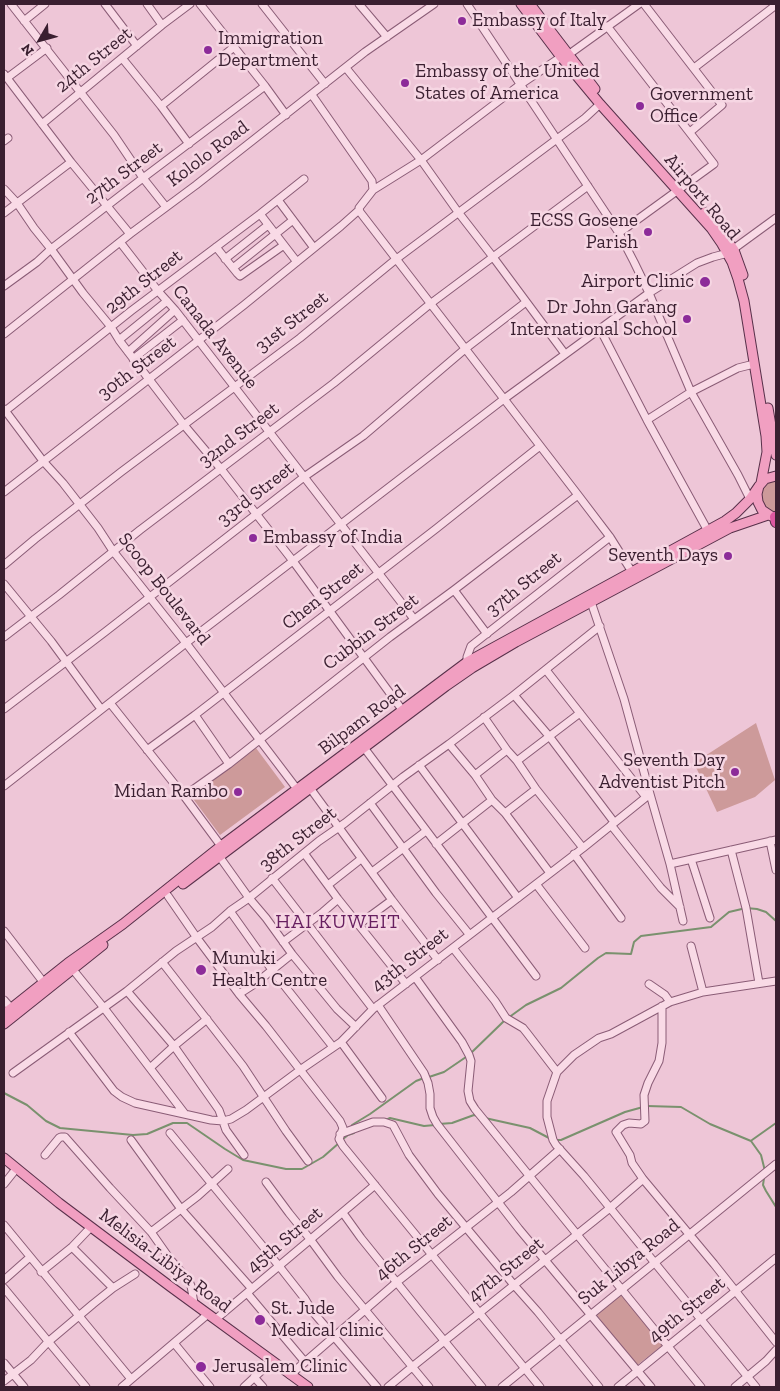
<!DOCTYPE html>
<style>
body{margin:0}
#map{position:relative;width:780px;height:1391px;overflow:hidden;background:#eec6d7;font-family:"Zilla Slab",serif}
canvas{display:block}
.frame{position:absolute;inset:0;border:5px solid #3a1f30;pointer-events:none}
.north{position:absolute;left:15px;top:15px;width:50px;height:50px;-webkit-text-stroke:4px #f6d6e3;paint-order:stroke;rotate:232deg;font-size:14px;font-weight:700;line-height:20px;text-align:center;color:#3a1f30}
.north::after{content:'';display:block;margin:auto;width:18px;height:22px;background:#3a1f30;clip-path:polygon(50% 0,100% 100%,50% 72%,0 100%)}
</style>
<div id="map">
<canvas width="780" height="1391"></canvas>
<div class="frame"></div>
<div class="north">N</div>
</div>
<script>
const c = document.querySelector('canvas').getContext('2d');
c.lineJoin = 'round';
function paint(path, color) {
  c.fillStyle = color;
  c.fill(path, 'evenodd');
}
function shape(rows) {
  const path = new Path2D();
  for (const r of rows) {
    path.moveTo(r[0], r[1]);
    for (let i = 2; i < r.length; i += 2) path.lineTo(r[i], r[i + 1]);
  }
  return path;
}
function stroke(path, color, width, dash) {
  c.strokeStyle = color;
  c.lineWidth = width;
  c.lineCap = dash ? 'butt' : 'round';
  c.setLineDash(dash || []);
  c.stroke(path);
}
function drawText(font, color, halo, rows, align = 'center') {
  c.font = font + ' "Zilla Slab",serif';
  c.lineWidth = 5;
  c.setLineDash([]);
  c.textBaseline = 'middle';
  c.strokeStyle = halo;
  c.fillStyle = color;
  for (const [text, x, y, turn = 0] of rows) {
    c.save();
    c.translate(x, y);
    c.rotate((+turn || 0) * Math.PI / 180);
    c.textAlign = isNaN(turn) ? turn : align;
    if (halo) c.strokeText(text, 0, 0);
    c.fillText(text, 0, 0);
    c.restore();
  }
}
paint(shape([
 [776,480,776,512,771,511,765,507,762,502,761,495,763,488,767,483],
 [756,723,775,780,755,797,717,812,694,763],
 [256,748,285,787,220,835,191,796],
 [623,1293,663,1345,636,1366,596,1314]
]), '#cd9a9a');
stroke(shape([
 [508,1018,526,1005,561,988,598,958,606,953,631,954,634,942,641,936,711,927,729,912,746,908,757,909,766,912,776,921],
 [470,1054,504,1021],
 [429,1077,444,1072,466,1057],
 [4,1093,27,1105,46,1121,60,1128,133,1135,147,1134,173,1123,187,1123,225,1149,243,1160,286,1169,302,1169,323,1157,339,1143],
 [647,1106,681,1107,710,1124,751,1141,761,1155,765,1171],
 [485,1118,530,1128,549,1138],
 [386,1120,390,1118,424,1126,435,1125],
 [439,1124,452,1123,474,1115,478,1116],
 [351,1128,352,1125,370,1114,416,1081,424,1078],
 [343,1139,348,1135,354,1133],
 [556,1140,561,1140,625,1112,643,1107],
 [752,1140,776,1123],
 [764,1178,763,1185,766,1191,776,1207]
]), '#7a916e', 2);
const minor = shape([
 [11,4,114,135,143,178,166,207],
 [105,4,137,46],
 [147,4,162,25],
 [200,4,265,86,286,115],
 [262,4,325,84],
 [359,4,387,37],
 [467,4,619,233,634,262,649,293,691,392,738,475,750,499],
 [644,4,722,105,690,132],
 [24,21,45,4],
 [607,26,714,164,619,233],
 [122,58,161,106,189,144],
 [346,68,421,160,458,212,493,257,565,354],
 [694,68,776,5],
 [4,74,71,162,130,234],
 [7,78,47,48],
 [312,95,372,181,373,190,359,208,360,212,578,495,610,537,632,572],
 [161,106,234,47],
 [42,124,162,25,190,4],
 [4,141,8,138],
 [4,189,17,203,34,228,51,249,83,293,111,327,119,340,184,425,221,469,293,561,403,711],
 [373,190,421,160,521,84,561,57,568,55,639,4],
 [278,200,314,248],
 [4,213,71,162],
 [260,214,297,262],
 [120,242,158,291,175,310,414,619],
 [216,247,237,273,240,276,284,245],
 [225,259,268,225],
 [233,268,293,220],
 [4,286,37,262,51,249,143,178,265,86],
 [600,329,647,420,708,531],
 [4,334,130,234,196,185,365,52,434,4],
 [119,340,167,301],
 [128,352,175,310],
 [133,359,183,320],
 [4,409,43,461,63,483,98,528,113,551,186,643,297,789],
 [4,412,131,311,260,214,304,179],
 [647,420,691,392,738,368,754,364],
 [4,492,244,305,341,226,359,210],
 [4,565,35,539,121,472,300,338,395,260,585,118,600,104],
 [4,584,51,641,101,709],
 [454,590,487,634],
 [4,637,59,595,140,530,334,383,430,304,588,186],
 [467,662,467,657,471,646,610,537],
 [546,670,646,797],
 [514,695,549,736,614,822],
 [110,703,184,796,221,846],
 [4,709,105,632,304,477,363,436,465,349,526,302],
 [195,715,229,764],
 [484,717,507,750,517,761,536,789,583,848],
 [449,744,475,775,492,800,505,813,550,873],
 [362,745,536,976],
 [147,750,195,715,437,528,540,446],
 [517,761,580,713],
 [419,765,518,898],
 [475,775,507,750],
 [4,786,186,643,504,399,649,293,697,263,713,257,728,253,776,218],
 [310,788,392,900,438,960],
 [650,794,670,864,683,921],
 [184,796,229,764,390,637,454,590,578,495],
 [370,803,436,893,469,934],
 [505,813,536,789],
 [611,825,661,888,680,907],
 [770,841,776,870],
 [436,844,492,800],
 [731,850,746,908,759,983],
 [304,853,338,899,406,984],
 [574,854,621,918],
 [219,856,249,898,266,918,292,954,337,1009,356,1027],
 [691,859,710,918],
 [670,864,776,840],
 [372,872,426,831],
 [272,878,373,1009],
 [536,884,585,948],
 [328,885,361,859],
 [168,896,197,938,239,994,266,1026,340,1121,343,1128,339,1139,343,1146,540,1387],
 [230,911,272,970,333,1047],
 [358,925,392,900],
 [4,931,44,983],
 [283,942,323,912,338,899],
 [691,946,703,992],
 [453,948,495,1001,506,1018,523,1028,527,1033,557,1072],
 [162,962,243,1066,286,1131,308,1161],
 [70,966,104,1008,185,1114],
 [415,977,462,1042,469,1055,471,1061,468,1091,470,1101,475,1109,701,1387],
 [649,984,665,995,670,1002],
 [127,991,174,1046,219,1110,226,1130,244,1155],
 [239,994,256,983,292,954],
 [4,1000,11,1008],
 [378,1005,424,1073,428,1083,430,1094,430,1108,433,1117,437,1124,519,1229,651,1387],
 [662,1006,662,1043,659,1061,648,1083,644,1095,645,1121,641,1124,629,1123,623,1125,616,1132,630,1155,632,1163,643,1179,714,1264,776,1342],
 [69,1032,114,1091,122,1097,135,1103,211,1120,223,1121,231,1119,246,1110,300,1070,341,1042,373,1009,583,848,650,794,624,699,590,599],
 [341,1042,382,1098],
 [150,1068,174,1046,207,1019],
 [13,1073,127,991,176,951,212,927,230,911,249,898,319,841,345,823,403,777,449,744,514,695,600,626],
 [170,1133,279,1266,305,1299,313,1312,377,1387],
 [340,1134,373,1122,384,1122,393,1125,409,1155,438,1194,514,1285,538,1312,599,1387],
 [131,1140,181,1209,252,1289],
 [45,1155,59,1138,61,1137,65,1137,110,1188,151,1232,170,1259,189,1281,191,1286,194,1303],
 [266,1182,289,1213,310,1239,338,1277,429,1387],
 [4,1184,16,1169],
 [343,1213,361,1238,419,1310,482,1387],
 [4,1225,131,1379],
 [151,1232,198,1196,228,1169],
 [72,1247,113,1288],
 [41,1272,72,1247,91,1227],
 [4,1280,30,1257],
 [4,1288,86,1387],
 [247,1293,305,1362],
 [216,1319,375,1185],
 [174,1343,210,1387],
 [4,1363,24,1387],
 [290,1375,397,1282,511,1192,560,1149],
 [254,1377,263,1387],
 [4,1381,31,1360,48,1342,93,1304,113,1288,135,1274],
 [122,1387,208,1314],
 [244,1387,272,1361],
 [388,1387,412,1367,610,1208,643,1179],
 [502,1387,776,1164],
 [618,1387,776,1258],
 [735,1387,766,1361,776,1350],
 [756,1387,584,1176,556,1145,553,1140,547,1117,547,1101,557,1072,574,1055,599,1038,611,1034,670,1002,703,992,776,981]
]);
const major = shape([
 [521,4,561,57,600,104,711,228,722,244,732,262,738,279,744,301,766,436,767,452,761,483],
 [530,4,595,89],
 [705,212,716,224,734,250,743,275],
 [768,408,776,455],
 [771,516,762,510,758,502,757,494,759,486,765,479,776,476],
 [183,884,446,686,472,668,516,642,730,528,768,515],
 [4,1014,68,963,123,924,221,846,467,662,725,521,736,513,750,499,759,486],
 [4,1024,103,945],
 [4,1158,59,1203,171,1287,308,1387]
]);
const highway = shape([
 [775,517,776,522]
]);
stroke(minor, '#8a5c76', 9);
stroke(major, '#58304a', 11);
stroke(highway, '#58304a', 12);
stroke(minor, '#f9dae6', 7);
stroke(major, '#f19fc1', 9);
stroke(highway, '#dd58a1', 10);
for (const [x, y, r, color] of [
 [462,21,5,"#8c2b99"],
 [208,50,5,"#8c2b99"],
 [405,83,5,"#8c2b99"],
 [640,106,5,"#8c2b99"],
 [648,232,5,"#8c2b99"],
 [705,282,6,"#8c2b99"],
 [687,319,5,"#8c2b99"],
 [253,538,5,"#8c2b99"],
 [728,556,5,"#8c2b99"],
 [735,772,5,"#8c2b99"],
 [238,792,5,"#8c2b99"],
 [201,970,6,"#8c2b99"],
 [260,1320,6,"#8c2b99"],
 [201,1367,6,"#8c2b99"]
]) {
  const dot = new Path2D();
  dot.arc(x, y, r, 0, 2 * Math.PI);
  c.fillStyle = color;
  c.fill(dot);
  stroke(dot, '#f6d6e3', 2);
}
drawText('19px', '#3a1f30', '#f6d6e3', [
 ["Embassy of Italy",472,21],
 ["Immigration",218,39],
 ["Department",218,61],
 ["Embassy of the United",415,72],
 ["States of America",415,94],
 ["Government",650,95],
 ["Office",650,117],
 ["ECSS Gosene",638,221,"right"],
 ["Parish",638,243,"right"],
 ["Airport Clinic",694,282,"right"],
 ["Dr John Garang",677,308,"right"],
 ["International School",677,330,"right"],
 ["Embassy of India",263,538],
 ["Seventh Days",718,556,"right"],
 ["Seventh Day",725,761,"right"],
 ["Adventist Pitch",725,783,"right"],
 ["Midan Rambo",228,792,"right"],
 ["Munuki",212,959],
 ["Health Centre",212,981],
 ["St. Jude",271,1309],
 ["Medical clinic",271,1331],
 ["Jerusalem Clinic",212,1367]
], 'left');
drawText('19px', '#3a1f30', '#f6d6e3', [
 ["24th Street",94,60,-39],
 ["Kololo Road",208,154,-37],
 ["27th Street",124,173,-37],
 ["Airport Road",702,197,50],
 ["29th Street",144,282,-38],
 ["31st Street",292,322,-38],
 ["Canada Avenue",215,337,52],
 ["30th Street",137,368,-37],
 ["32nd Street",239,435,-37],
 ["33rd Street",256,494,-38],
 ["37th Street",524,584,-39],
 ["Scoop Boulevard",164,589,52],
 ["Chen Street",323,596,-38],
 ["Cubbin Street",371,632,-37],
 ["Bilpam Road",362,720,-37],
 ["38th Street",298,839,-38],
 ["43th Street",410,960,-38],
 ["45th Street",285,1240,-40],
 ["46th Street",414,1248,-39],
 ["Melisia-Libiya Road",165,1261,37],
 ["Suk Libya Road",629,1262,-39],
 ["47th Street",506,1270,-39],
 ["49th Street",687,1310,-39]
]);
c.letterSpacing = '1px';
drawText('20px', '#671f60', '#f6d6e3', [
 ["HAI KUWEIT",338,922]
]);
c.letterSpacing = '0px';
</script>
